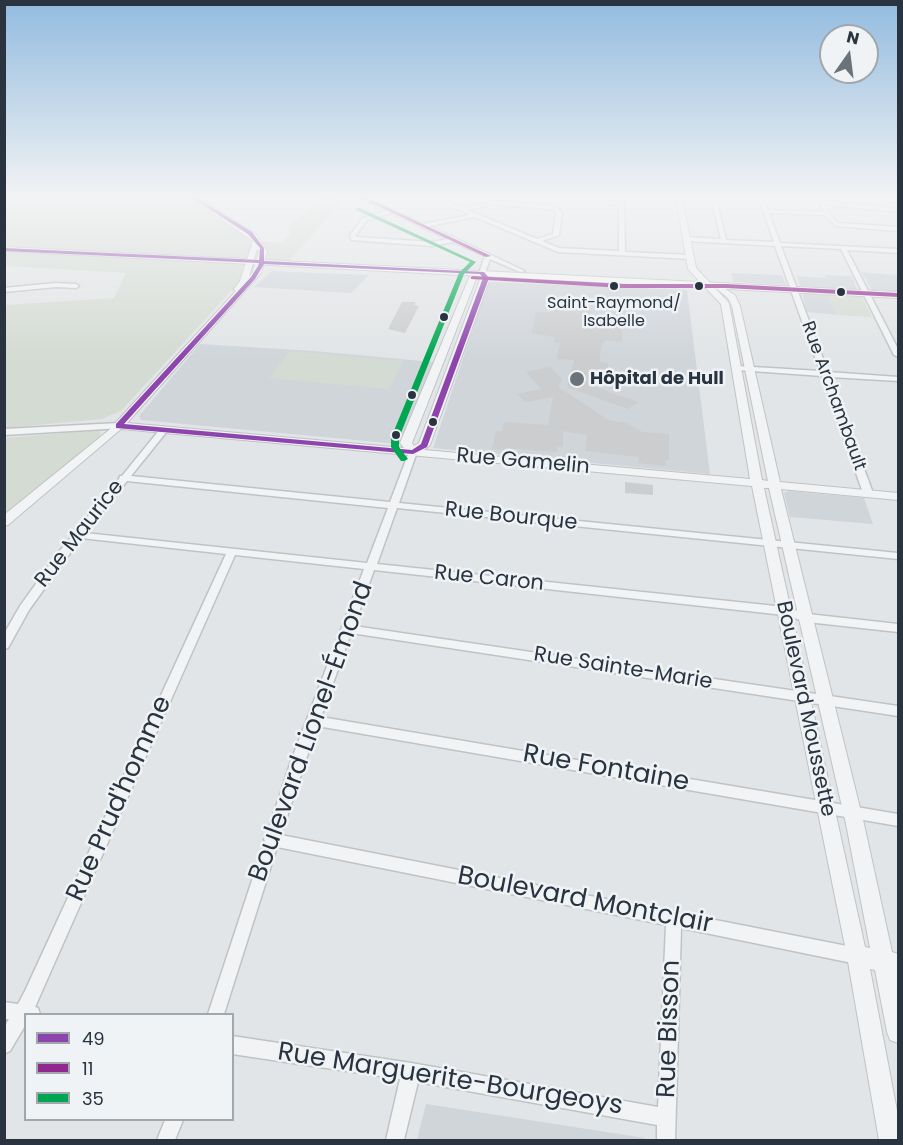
<!DOCTYPE html>
<meta charset="utf-8">
<style>
body{margin:0}
#map{position:relative;width:903px;height:1145px;overflow:hidden;background:#e2e5e7;font-family:Poppins,sans-serif}
canvas{display:block}
.frame{position:absolute;inset:0;border:6px solid #293440;pointer-events:none}
.legend{position:absolute;left:24px;top:1013px;width:210px;height:108px;box-sizing:border-box;background:#f0f3f6;border:2px solid #a0a7ad;margin:0;padding:8px 10px;list-style:none;font-size:18px;color:#293440}
.legend li{display:flex;align-items:center;gap:12px;height:30px}
.legend b{width:30px;border:2px solid #a0a7ad}
.north{position:absolute;left:819px;top:24px;width:60px;height:60px;box-sizing:border-box;background:#f0f3f6;border:2px solid #a0a7ad;border-radius:50%;rotate:14deg;font-size:16px;font-weight:700;line-height:24px;text-align:center;color:#293440}
.north::after{content:'';display:block;margin:auto;width:21px;height:27px;background:#6a727a;clip-path:polygon(50% 0,100% 100%,50% 72%,0 100%)}
</style>
<div id="map">
<canvas width="903" height="1145"></canvas>
<div class="frame"></div>
<ul class="legend">
<li><b style="height:8px;background:#8e44ad"></b>49</li>
<li><b style="height:8px;background:#922790"></b>11</li>
<li><b style="height:8px;background:#00a651"></b>35</li>
</ul>
<div class="north">N</div>
</div>
<script>
const c = document.querySelector('canvas').getContext('2d');
c.lineJoin = 'round';
function paint(path, color) {
  c.fillStyle = color;
  c.fill(path, 'evenodd');
}
function shape(rows) {
  const path = new Path2D();
  for (const r of rows) {
    path.moveTo(r[0], r[1]);
    for (let i = 2; i < r.length; i += 2) path.lineTo(r[i], r[i + 1]);
  }
  return path;
}
function stroke(path, color, width, dash) {
  c.strokeStyle = color;
  c.lineWidth = width;
  c.lineCap = dash ? 'butt' : 'round';
  c.setLineDash(dash || []);
  c.stroke(path);
}
function drawText(font, color, halo, rows, align = 'center') {
  c.font = font + ' Poppins,sans-serif';
  c.lineWidth = 5;
  c.setLineDash([]);
  c.textBaseline = 'middle';
  c.strokeStyle = halo;
  c.fillStyle = color;
  for (const [text, x, y, turn = 0] of rows) {
    c.save();
    c.translate(x, y);
    c.rotate((+turn || 0) * Math.PI / 180);
    c.textAlign = isNaN(turn) ? turn : align;
    if (halo) c.strokeText(text, 0, 0);
    c.fillText(text, 0, 0);
    c.restore();
  }
}
paint(shape([
 [272,271,369,275,351,293,254,287],
 [861,272,898,275,898,292,872,290],
 [731,273,782,275,786,285,733,282],
 [825,275,852,276,857,290,800,286,797,276,826,278],
 [493,282,687,290,710,474,433,448,488,284],
 [802,293,827,295,838,315,807,312],
 [200,344,314,351,433,362,399,444,141,420,139,416],
 [789,491,864,498,873,524,790,517,784,493],
 [426,1104,645,1138,645,1140,417,1140]
]), '#d0d5da');
paint(shape([
 [5,198,193,198,256,241,282,243,290,234,288,229,294,220,305,214,320,198,349,198,344,199,288,262,263,261,256,241,257,261,242,290,231,291,121,411,102,419,5,428,5,305,114,298,126,273,5,266],
 [827,295,862,297,872,317,838,315],
 [289,351,403,361,389,389,269,378],
 [100,430,100,438,5,516,5,438]
]), '#d4dbd3');
paint(shape([
 [402,302,416,302,414,305,419,306,405,333,388,329],
 [558,307,591,310,590,315,600,318,607,324,622,325,622,342,605,340,604,343,602,343,599,362,608,363,608,370,590,369,589,385,598,386,598,388,638,402,628,409,567,387,574,360,557,359,560,343,554,342,555,337,531,333,536,312,550,312,550,309,558,310],
 [550,367,562,379,558,387,610,421,625,422,642,432,669,434,669,460,666,460,665,466,638,463,639,457,585,451,587,435,563,431,563,447,557,446,557,452,504,448,504,450,492,449,496,431,502,431,504,422,548,425,553,397,525,402,517,394,541,389,526,372],
 [625,482,653,485,653,495,625,493]
]), '#cbcdcf');
const minor = shape([
 [361,198,367,198,424,224,470,215,433,198,439,198,464,208,492,201,540,204,556,207,562,213,559,235,542,241,559,248,619,251,619,206,593,198,601,198,619,203,619,198,624,198,625,252,690,255,693,257,690,259,558,252,475,217,429,226,525,271,520,272,490,259,485,273,482,275,479,273,485,256,453,242,432,246,351,240,350,235,363,218,386,211,361,198],
 [492,205,540,208,554,210,556,213,553,234,537,239,468,210,492,205],
 [391,213,421,227,448,239,432,242,356,237,356,235,367,220,391,213],
 [711,198,716,198,726,240,774,242,759,198,764,198,768,210,824,212,820,205,825,201,898,209,898,212,826,205,829,213,838,223,898,227,898,231,836,226,825,215,769,213,780,243,898,249,898,253,847,250,898,349,898,357,894,355,841,249,781,246,828,372,898,377,898,381,830,377,873,493,871,495,868,496,863,493,822,376,737,370,733,368,737,366,820,371,775,246,687,241,684,239,687,237,721,239,711,198],
 [56,283,76,284,79,286,76,288,56,287,4,292,4,288,56,283],
 [119,423,122,424,122,428,4,435,4,429,119,423],
 [164,427,168,430,131,476,390,502,409,452,413,449,417,452,399,503,898,553,898,559,397,508,377,564,785,607,808,614,898,624,898,632,807,622,784,615,374,570,354,626,898,706,898,716,351,633,321,717,898,814,898,826,317,726,281,835,672,912,674,911,680,913,857,948,863,950,865,956,863,962,857,964,681,928,675,1140,657,1140,657,1125,418,1082,404,1140,386,1140,400,1079,232,1054,232,1036,411,1063,658,1107,666,925,277,847,224,1014,208,1014,265,841,264,839,267,834,291,761,364,569,235,555,35,1007,38,1008,40,1014,26,1014,26,1024,10,1051,4,1054,4,1027,9,1019,4,1019,4,1002,18,1004,25,991,226,554,81,538,29,610,8,648,4,649,4,634,20,606,58,553,119,479,120,476,122,476,161,428,164,427],
 [127,481,388,508,367,563,85,533,127,481],
 [165,1120,183,1120,175,1140,157,1140,165,1120]
]);
const tertiary = shape([
 [191,198,199,198,257,235,267,252,261,273,127,423,404,448,400,443,469,278,482,271,490,278,430,445,424,450,750,479,721,304,688,269,676,198,682,198,696,268,729,303,762,480,768,481,732,306,728,298,716,288,720,286,735,295,740,306,780,482,898,493,898,500,781,489,864,824,892,952,898,954,898,974,897,974,898,983,898,1043,890,1040,887,1032,875,970,870,969,898,1116,898,1140,879,1140,847,956,752,486,121,429,8,525,4,526,4,515,109,430,236,291,234,289,240,281,253,241,191,198],
 [257,249,259,252,253,272,249,277,257,249],
 [481,277,419,443,414,446,412,443,476,279,481,277],
 [764,488,769,488,846,824,870,948,865,947,764,488]
]);
const secondary = shape([
 [4,247,898,292,898,298,4,251,4,247]
]);
stroke(minor, '#c0c3c5', 3);
stroke(tertiary, '#c0c3c5', 2);
stroke(secondary, '#c0c3c5', 2);
paint(minor, '#f1f3f4');
paint(tertiary, '#f1f3f4');
paint(secondary, '#f6f6f6');
paint(shape([
 [192,198,197,198,252,232,264,248,264,261,484,272,489,278,427,447,413,454,116,428,116,424,251,277,258,266,259,263,4,251,4,248,259,260,260,248,248,234,192,198],
 [264,264,480,274,483,278,421,444,412,450,124,424,255,279,264,264]
]), '#8e44ad');
paint(shape([
 [361,198,367,198,491,256,486,257,361,198],
 [473,276,623,284,726,284,898,293,898,297,726,288,623,288,471,279,471,277,473,276]
]), '#922790');
paint(shape([
 [356,208,360,208,476,262,464,274,399,438,399,447,408,459,404,461,401,461,391,447,391,438,459,273,470,262,356,210,356,208]
]), '#00a651');
const sky = c.createLinearGradient(0, 0, 0, 358);
sky.addColorStop(0, '#92bbdf');
sky.addColorStop(0.55, '#f2f3f4');
sky.addColorStop(1, '#f2f3f400');
c.fillStyle = sky;
c.fillRect(0, 0, 903, 358);
for (const [x, y, r, color] of [
 [614,286,5,"#293440"],
 [699,286,5,"#293440"],
 [841,292,5,"#293440"],
 [444,317,5,"#293440"],
 [577,379,8,"#6a727a"],
 [412,395,5,"#293440"],
 [433,422,5,"#293440"],
 [396,435,5,"#293440"]
]) {
  const dot = new Path2D();
  dot.arc(x, y, r, 0, 2 * Math.PI);
  c.fillStyle = color;
  c.fill(dot);
  stroke(dot, '#f0f3f6', 2);
}
drawText('16px', '#293440', '#f0f3f6', [
 ["Saint-Raymond/",614,304],
 ["Isabelle",614,322]
]);
drawText('bold 18px', '#293440', '#f0f3f6', [
 ["Hôpital de Hull",590,379]
], 'left');
drawText('18px', '#293440', '#f0f3f6', [
 ["Rue Archambault",833,396,70]
]);
drawText('21px', '#293440', '#f0f3f6', [
 ["Rue Gamelin",523,462,5],
 ["Rue Bourque",511,517,6],
 ["Rue Maurice",80,534,-52],
 ["Rue Caron",489,579,6],
 ["Rue Sainte-Marie",623,669,9],
 ["Boulevard Moussette",805,709,78]
]);
drawText('26px', '#293440', '#f0f3f6', [
 ["Boulevard Lionel-Émond",312,732,-70],
 ["Rue Fontaine",606,769,10],
 ["Rue Prud'homme",120,799,-66],
 ["Boulevard Montclair",585,901,11],
 ["Rue Bisson",670,1029,-88],
 ["Rue Marguerite-Bourgeoys",450,1080,9]
]);
</script>
